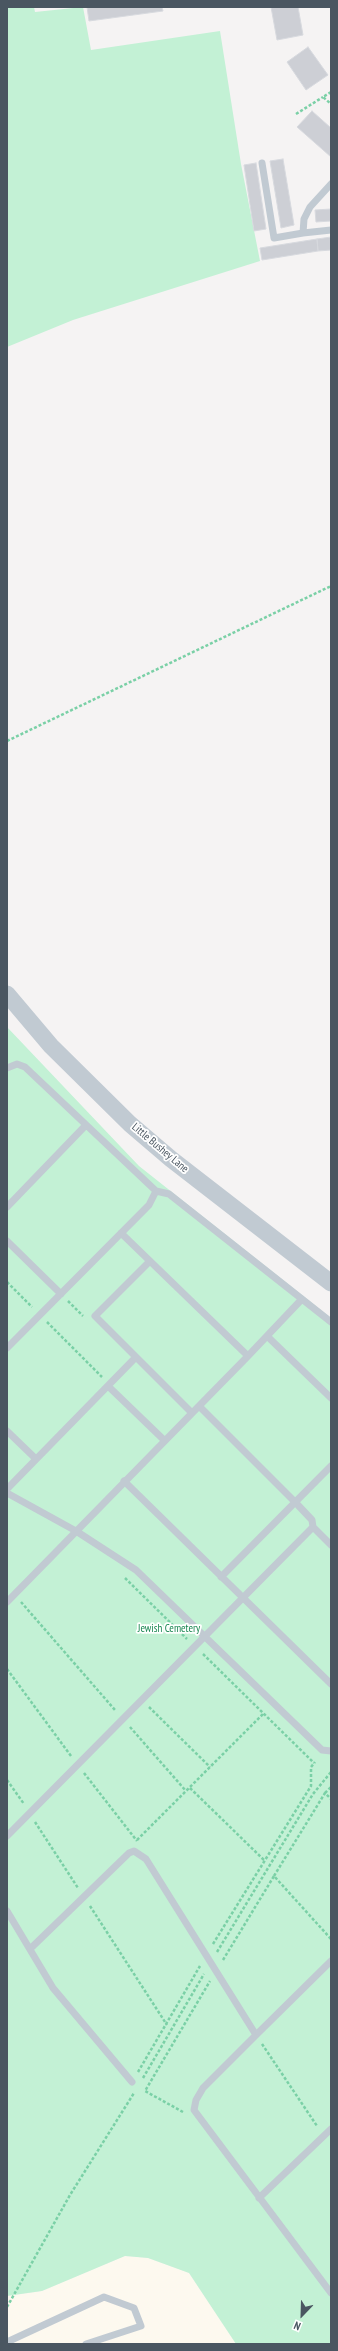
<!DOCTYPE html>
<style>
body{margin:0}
#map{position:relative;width:338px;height:2351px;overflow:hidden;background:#f5f3f3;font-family:"PT Sans Narrow",sans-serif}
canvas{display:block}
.frame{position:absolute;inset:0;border:8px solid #4a5661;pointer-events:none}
.north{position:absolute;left:282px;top:2295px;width:40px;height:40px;-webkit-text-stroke:3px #fff;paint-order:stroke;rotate:203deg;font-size:11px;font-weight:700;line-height:16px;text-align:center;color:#4a5661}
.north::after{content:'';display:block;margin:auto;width:14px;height:18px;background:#4a5661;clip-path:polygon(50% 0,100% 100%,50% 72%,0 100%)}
</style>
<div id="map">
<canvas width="338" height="2351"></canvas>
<div class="frame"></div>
<div class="north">N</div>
</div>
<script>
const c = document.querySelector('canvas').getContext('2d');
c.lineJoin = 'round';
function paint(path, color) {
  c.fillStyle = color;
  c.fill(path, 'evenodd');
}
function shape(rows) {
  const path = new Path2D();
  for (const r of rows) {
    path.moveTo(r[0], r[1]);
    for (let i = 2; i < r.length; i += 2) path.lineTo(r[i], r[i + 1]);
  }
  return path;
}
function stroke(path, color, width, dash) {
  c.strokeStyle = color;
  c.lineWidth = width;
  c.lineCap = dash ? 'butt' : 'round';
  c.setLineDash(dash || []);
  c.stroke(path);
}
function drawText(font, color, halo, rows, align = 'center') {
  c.font = font + ' "PT Sans Narrow",sans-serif';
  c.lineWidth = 3.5;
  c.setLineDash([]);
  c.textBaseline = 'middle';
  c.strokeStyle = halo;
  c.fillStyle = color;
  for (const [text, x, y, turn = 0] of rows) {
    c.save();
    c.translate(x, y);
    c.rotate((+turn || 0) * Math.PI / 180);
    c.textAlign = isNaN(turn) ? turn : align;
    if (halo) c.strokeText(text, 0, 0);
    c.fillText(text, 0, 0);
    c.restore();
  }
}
paint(shape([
 [125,2256,148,2258,189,2273,236,2344,7,2344,7,2296,42,2291]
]), '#fdf9ef');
paint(shape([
 [7,7,34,7,35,12,83,7,91,50,220,31,241,164,260,261,73,320,7,347],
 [7,1027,139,1166,331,1318,331,2344,236,2344,189,2273,148,2258,125,2256,42,2291,7,2296]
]), '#c3f1d5');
const building = shape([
 [87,7,162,7,163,11,89,21,87,7],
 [271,7,298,7,303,35,277,40,271,7],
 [308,47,328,75,306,90,287,62,308,47],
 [312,111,331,128,331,157,297,127,312,111],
 [283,159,294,225,281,228,270,161,283,159],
 [256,163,266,229,254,231,244,165,256,163],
 [331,209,331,221,316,222,315,210,331,209],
 [331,237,331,250,318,251,317,239,331,237],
 [317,239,318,251,262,260,260,248,317,239]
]);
paint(building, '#cdcfd5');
stroke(building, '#d7d9de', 1);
stroke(shape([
 [331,92,323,97,331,104],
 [296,114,323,97],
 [7,741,331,586],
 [7,1282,32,1307],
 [68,1301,83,1316],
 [47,1322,102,1377],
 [125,1578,187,1639],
 [21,1602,115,1710],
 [203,1654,314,1763],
 [7,1669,71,1756],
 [149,1707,210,1767],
 [130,1727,186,1791],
 [84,1773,137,1841],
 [7,1780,24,1804],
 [190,1788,264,1860],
 [325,1793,331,1787],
 [35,1822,78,1888],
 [137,1840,264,1713],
 [274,1876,325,1793,331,1799],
 [90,1906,167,2025],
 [213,1944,311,1786,311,1767,315,1762],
 [217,1952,313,1794,331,1772],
 [223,1960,274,1876,331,1939],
 [262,2044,317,2126],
 [138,2072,200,1966],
 [143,2078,204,1974],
 [183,2112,145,2091,210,1981],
 [7,2307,70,2195,134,2093]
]), '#7ad0a6', 2.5, [3, 2]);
stroke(shape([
 [262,163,274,238,303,233,304,219,310,207,331,184],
 [303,233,331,230],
 [7,1068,17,1064,25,1067,156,1191,169,1194,331,1322],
 [7,1207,85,1126],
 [121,1233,248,1356],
 [7,1241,61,1294],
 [150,1261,95,1316,192,1413],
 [267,1336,331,1398],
 [7,1348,149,1205,156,1191],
 [108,1386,164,1440],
 [199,1406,296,1503,312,1520,313,1527,331,1545],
 [7,1431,36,1459],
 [124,1481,331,1684],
 [7,1489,136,1357],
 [7,1493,76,1531,136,1570,322,1750,331,1751],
 [221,1577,331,1466],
 [7,1602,248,1356,302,1299],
 [7,1836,313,1527],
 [7,1911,53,1988,132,2082],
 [30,1949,129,1853,134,1851,146,1859,256,2035,203,2088,196,2100,194,2110,331,2293],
 [256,2035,331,1961],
 [259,2198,331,2129],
 [7,2342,104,2297,134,2308,141,2326,86,2344]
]), '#c1cad2', 7);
stroke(shape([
 [7,994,51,1046,130,1124,171,1159,331,1283]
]), '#c1cad2', 17);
drawText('11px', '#4a5661', '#fff', [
 ["Little Bushey Lane",160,1148,40]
]);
drawText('11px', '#17864f', '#fff', [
 ["Jewish Cemetery",169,1629]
]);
</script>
